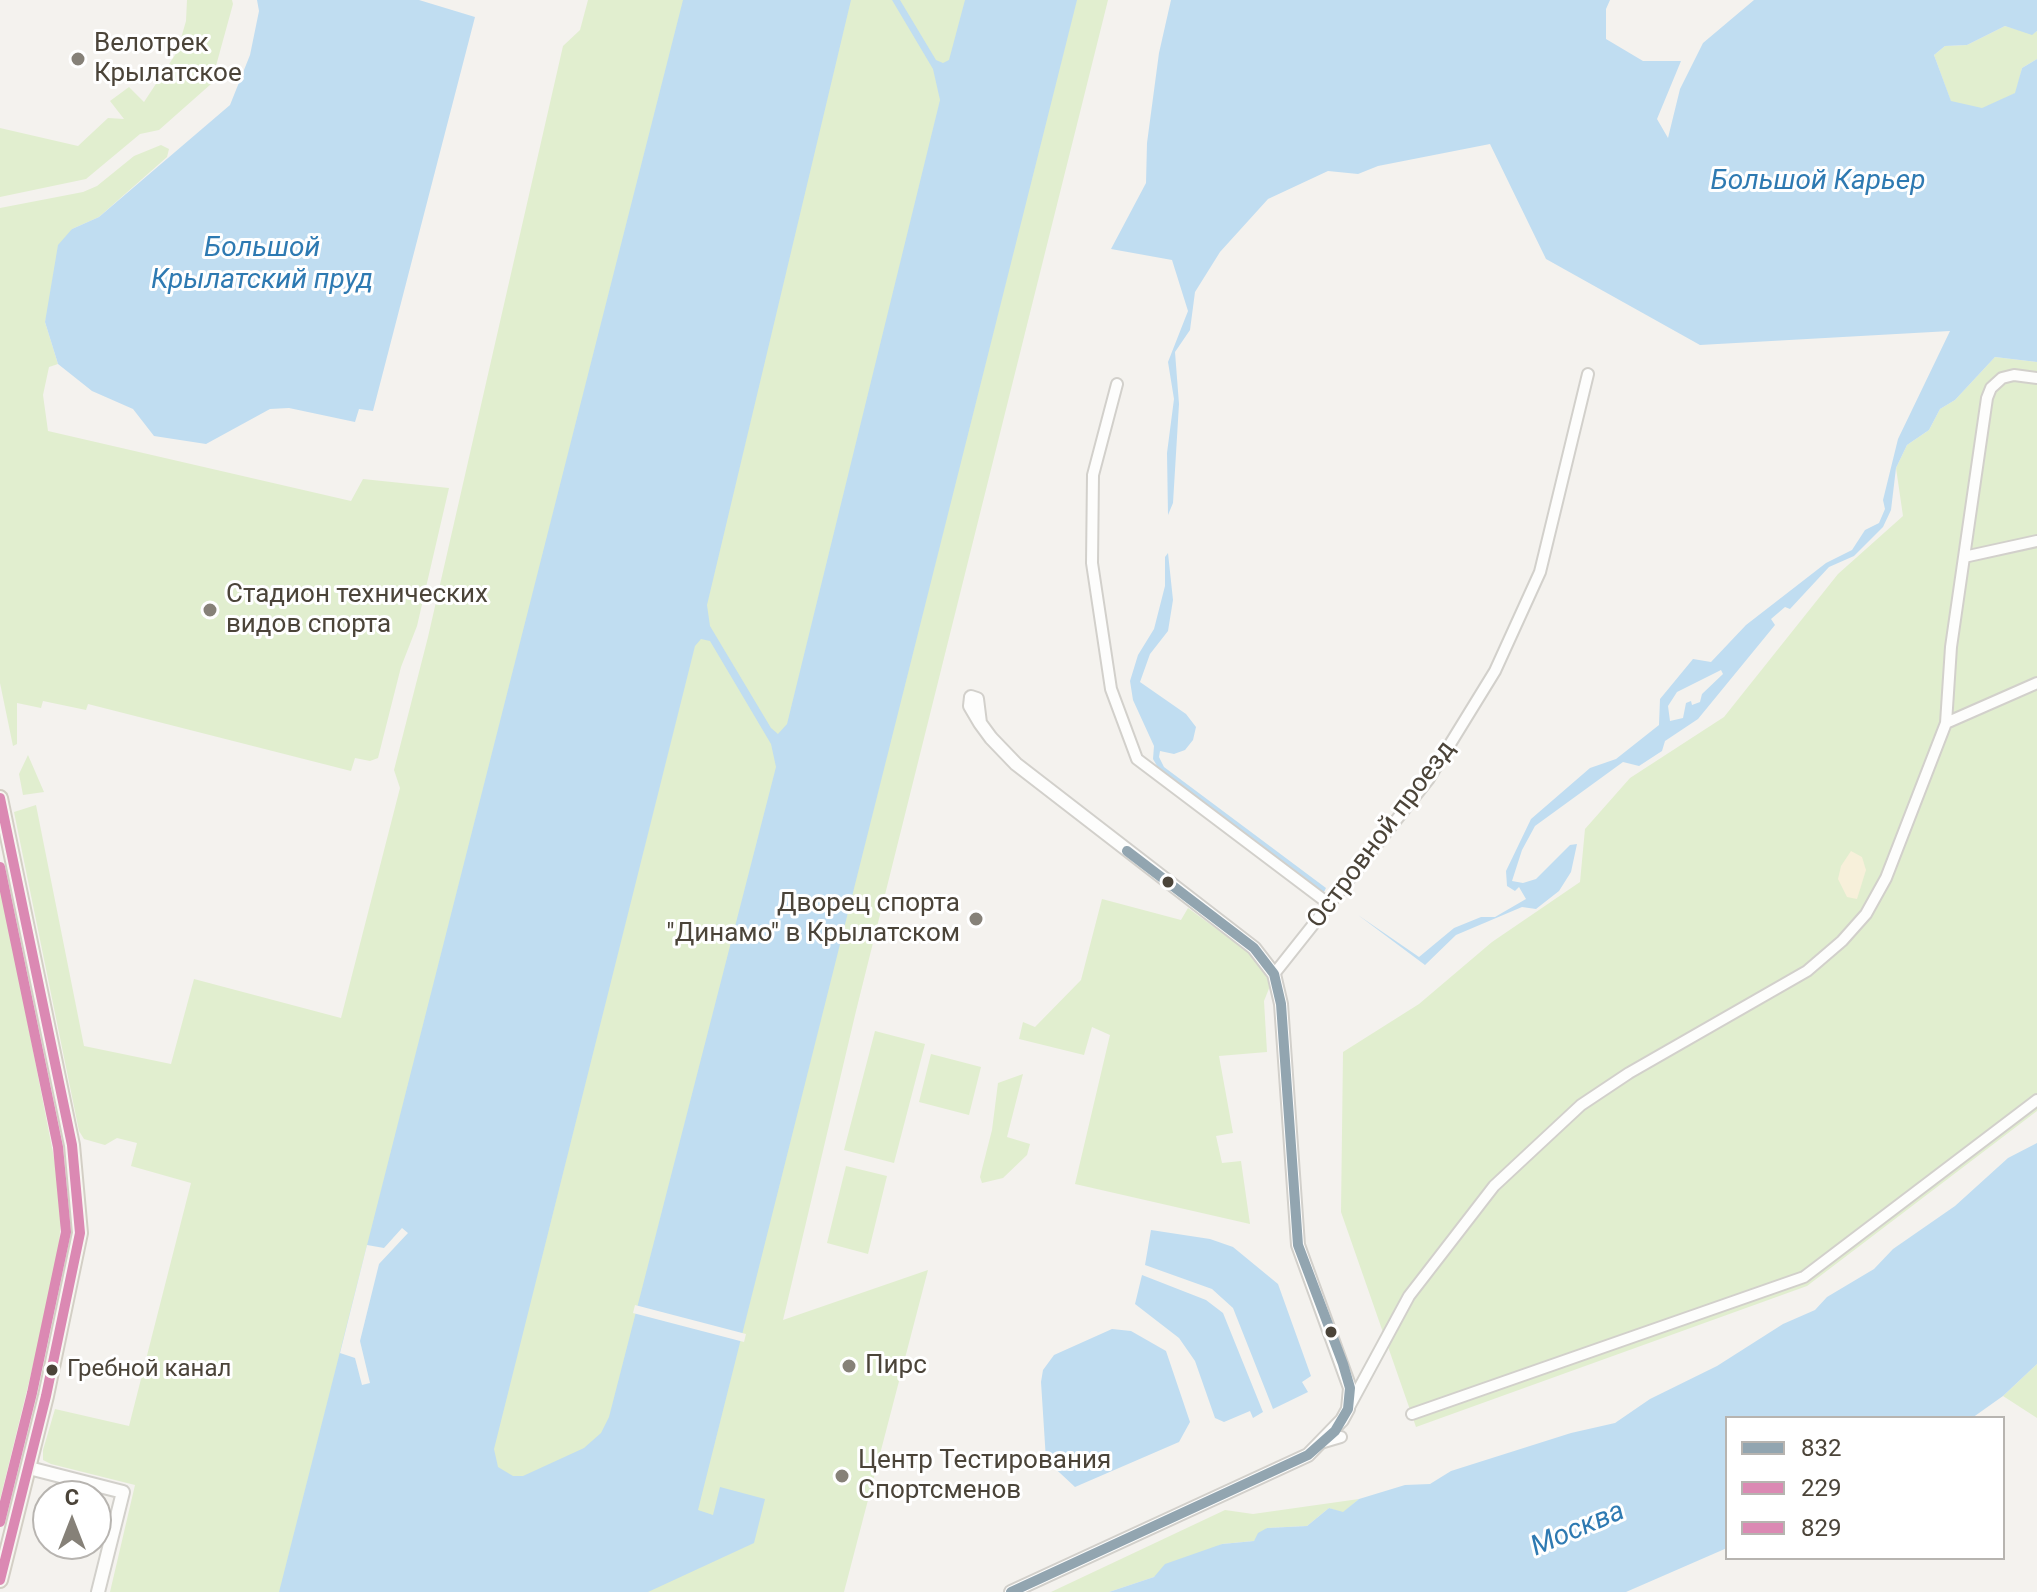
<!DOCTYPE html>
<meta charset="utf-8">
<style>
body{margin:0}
#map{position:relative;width:2037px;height:1592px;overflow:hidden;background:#f4f2ee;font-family:Roboto,sans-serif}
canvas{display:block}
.legend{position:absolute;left:1725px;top:1416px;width:280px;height:144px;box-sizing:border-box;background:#fff;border:2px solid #b7b4b0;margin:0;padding:10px 14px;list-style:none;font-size:24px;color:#4b4439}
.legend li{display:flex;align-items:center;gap:16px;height:40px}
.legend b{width:40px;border:2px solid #b7b4b0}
.north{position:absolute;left:32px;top:1480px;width:80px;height:80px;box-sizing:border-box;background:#fff;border:2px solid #b7b4b0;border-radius:50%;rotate:0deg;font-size:22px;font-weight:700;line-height:32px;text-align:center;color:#4b4439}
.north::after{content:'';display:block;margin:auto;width:28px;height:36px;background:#868178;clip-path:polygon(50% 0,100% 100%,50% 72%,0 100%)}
</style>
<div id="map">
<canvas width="2037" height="1592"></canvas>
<ul class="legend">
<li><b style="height:10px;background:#92a5b0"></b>832</li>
<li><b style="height:10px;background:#db89b3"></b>229</li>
<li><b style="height:10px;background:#db89b3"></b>829</li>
</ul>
<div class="north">С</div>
</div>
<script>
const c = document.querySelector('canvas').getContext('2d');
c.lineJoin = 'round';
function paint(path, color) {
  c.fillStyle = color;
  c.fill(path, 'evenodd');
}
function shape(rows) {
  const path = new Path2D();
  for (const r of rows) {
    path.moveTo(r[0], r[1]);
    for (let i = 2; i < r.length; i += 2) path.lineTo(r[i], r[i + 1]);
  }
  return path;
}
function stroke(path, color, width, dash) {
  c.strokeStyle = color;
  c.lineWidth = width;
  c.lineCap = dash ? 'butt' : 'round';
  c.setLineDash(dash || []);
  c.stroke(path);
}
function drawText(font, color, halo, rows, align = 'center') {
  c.font = font + ' Roboto,sans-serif';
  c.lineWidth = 6;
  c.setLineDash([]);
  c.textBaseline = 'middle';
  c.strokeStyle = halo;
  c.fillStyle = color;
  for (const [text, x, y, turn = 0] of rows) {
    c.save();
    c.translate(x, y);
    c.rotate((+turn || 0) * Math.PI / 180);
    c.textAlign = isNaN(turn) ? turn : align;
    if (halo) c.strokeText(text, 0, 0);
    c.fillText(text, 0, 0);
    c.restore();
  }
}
paint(shape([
 [187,0,232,0,233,4,211,84,159,130,140,134,86,179,0,197,0,128,78,146,108,118,124,119,110,101,129,87,144,102,177,52,186,21],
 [588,0,1108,0,856,1011,783,1320,928,1270,844,1592,110,1592,135,1485,51,1464,43,1460,43,1450,55,1409,129,1426,191,1183,131,1166,137,1143,117,1138,105,1145,84,1139,79,1131,14,812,36,805,84,1046,171,1064,194,979,341,1018,400,788,394,770,428,637,563,46,580,30],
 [2005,26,2032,34,2037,31,2037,59,2022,68,2016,93,1982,109,1951,102,1934,55,1945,46,1967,45],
 [161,145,169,149,167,157,99,217,72,229,45,322,58,364,49,367,43,395,48,431,351,501,363,479,449,488,417,626,401,667,378,758,370,761,355,758,351,771,88,704,86,710,43,701,41,708,17,703,17,744,13,746,0,683,0,208,83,192,97,186,134,156],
 [1995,357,2037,362,2037,1111,1807,1286,1416,1427,1341,1212,1343,1052,1419,1004,1492,942,1580,882,1585,829,1630,778,1724,717,1838,574,1903,516,1896,468,1907,445,1929,430,1940,409,1955,400],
 [28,755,44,792,23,795,19,774],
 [0,881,62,1199,58,1264,0,1500],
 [1102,899,1181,920,1188,908,1252,955,1265,973,1270,986,1264,1001,1267,1052,1219,1056,1233,1133,1216,1136,1222,1163,1241,1161,1250,1224,1075,1184,1110,1035,1092,1027,1084,1055,1019,1039,1023,1022,1035,1027,1081,980],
 [875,1031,925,1044,894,1163,844,1150],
 [931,1054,981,1067,969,1115,919,1102],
 [1023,1074,1007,1137,1030,1144,1027,1155,1003,1178,982,1183,980,1177,992,1130,998,1083],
 [846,1166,887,1176,868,1254,827,1243],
 [2037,1364,2037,1418,2003,1396],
 [1359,1499,1343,1513,1329,1508,1307,1526,1267,1528,1254,1541,1222,1544,1154,1577,1109,1592,1051,1592,1225,1510,1253,1514]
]), '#e1eecf');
paint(shape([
 [1851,851,1862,857,1866,870,1857,899,1847,897,1838,879,1841,866]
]), '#f7f0da');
paint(shape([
 [257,0,419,0,475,17,373,411,359,409,355,422,289,408,270,409,206,444,154,436,133,409,92,391,58,364,45,322,58,245,72,229,99,217,230,105,250,55,259,11],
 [683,0,851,0,707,605,710,626,771,728,778,734,787,724,940,100,933,69,892,0,900,0,936,60,943,63,949,60,965,0,1077,0,698,1510,713,1515,720,1487,765,1499,754,1543,648,1592,279,1592],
 [701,639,710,641,771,744,776,767,609,1417,601,1433,584,1448,523,1476,513,1476,498,1467,494,1449,695,646],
 [1171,0,1610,0,1606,9,1606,39,1643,61,1681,61,1657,119,1668,138,1680,89,1703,43,1754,0,2037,0,2037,31,2032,35,2005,26,1967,45,1945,46,1934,55,1951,101,1982,108,2015,93,2022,68,2037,59,2037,362,1995,357,1955,400,1940,409,1929,430,1907,445,1896,468,1891,510,1883,527,1854,556,1829,567,1790,609,1785,607,1771,619,1775,625,1698,719,1665,741,1662,751,1639,766,1623,762,1535,826,1522,850,1512,881,1523,883,1536,879,1570,845,1577,844,1571,872,1559,891,1536,909,1522,907,1456,935,1425,965,1358,915,1419,957,1454,928,1481,917,1495,917,1526,899,1519,887,1515,891,1507,886,1506,871,1531,819,1590,768,1616,759,1659,725,1660,699,1693,659,1711,662,1746,625,1826,563,1852,550,1865,530,1879,523,1885,509,1883,500,1898,439,1950,331,1700,345,1546,259,1490,144,1378,166,1358,174,1328,171,1268,199,1220,252,1195,292,1190,330,1175,352,1179,404,1173,503,1168,515,1167,453,1174,399,1168,362,1188,311,1172,260,1111,249,1146,183,1147,143,1159,53],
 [1721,670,1723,674,1702,694,1700,702,1692,705,1691,701,1686,703,1683,718,1670,721,1668,706,1677,692],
 [1168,553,1173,600,1168,631,1150,654,1140,682,1186,714,1196,727,1193,740,1185,750,1174,754,1160,751,1159,757,1164,767,1326,888,1323,894,1160,771,1153,759,1154,746,1133,700,1130,681,1138,655,1154,629,1165,586,1165,557],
 [2037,1143,2037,1364,2003,1396,1972,1418,1727,1418,1727,1548,1626,1592,1109,1592,1154,1577,1165,1564,1222,1544,1254,1541,1258,1533,1267,1528,1307,1526,1329,1508,1343,1512,1359,1499,1405,1485,1430,1484,1451,1471,1571,1433,1615,1423,1650,1399,1717,1366,1783,1324,1815,1310,1827,1297,1874,1269,1893,1249,1955,1206,2008,1158],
 [1151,1230,1210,1239,1233,1247,1278,1284,1311,1376,1302,1382,1308,1392,1273,1409,1233,1308,1212,1289,1145,1265],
 [1142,1275,1206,1300,1223,1313,1263,1412,1253,1418,1250,1411,1224,1422,1215,1418,1195,1361,1179,1338,1135,1304],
 [1112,1329,1131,1331,1166,1351,1190,1422,1179,1442,1075,1487,1046,1460,1041,1382,1043,1370,1054,1355]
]), '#c0ddf1');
paint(shape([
 [402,1228,408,1233,379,1264,360,1341,370,1383,362,1385,355,1358,340,1353,367,1245,384,1248],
 [635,1305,746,1334,744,1342,633,1313]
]), '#f4f2ee');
const minor = shape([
 [1117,384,1093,475,1092,563,1111,689,1137,759,1329,904],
 [1964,557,2037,541],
 [1946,723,2037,683],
 [1274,974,1428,780,1495,671,1540,572,1588,374],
 [1349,1407,1409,1296,1494,1186,1581,1105,1629,1073,1807,971,1842,941,1866,914,1886,878,1946,723,1951,647,1987,398,1991,388,2002,378,2014,375,2037,378],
 [1412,1414,1804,1277,2037,1100],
 [1324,1442,1341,1437]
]);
const tertiary = shape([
 [980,723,977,699,971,697,970,706,980,723,991,738,1016,764,1254,948,1274,974,1281,1004,1298,1245,1350,1388,1348,1409,1342,1420,1308,1455,1011,1592],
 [29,1468,123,1492,98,1592]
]);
const secondary = shape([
 [0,798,72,1145,80,1233,46,1396,0,1580]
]);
stroke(minor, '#d2d0cb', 14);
stroke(tertiary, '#d2d0cb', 16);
stroke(secondary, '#d3cfc5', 18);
stroke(minor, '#fdfdfc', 10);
stroke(tertiary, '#fdfdfc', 12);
stroke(secondary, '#f7f6f1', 14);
stroke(shape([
 [1011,1592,1308,1455,1335,1431,1348,1409,1350,1388,1343,1364,1298,1245,1281,1004,1274,974,1254,948,1127,851]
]), '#92a5b0', 10);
stroke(shape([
 [0,798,72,1145,80,1233,46,1396,0,1580]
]), '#db89b3', 10);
stroke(shape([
 [0,867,58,1147,66,1232,32,1393,0,1522]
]), '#db89b3', 10);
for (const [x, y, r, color] of [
 [78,59,8,"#868178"],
 [210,610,8,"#868178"],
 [1168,882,7,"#4b4439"],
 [976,919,8,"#868178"],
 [1331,1332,7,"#4b4439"],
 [849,1366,8,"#868178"],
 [52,1370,7,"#4b4439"],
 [842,1476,8,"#868178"]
]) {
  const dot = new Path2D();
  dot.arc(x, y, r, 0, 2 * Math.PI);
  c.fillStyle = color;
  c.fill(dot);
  stroke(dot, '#fff', 3);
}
drawText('24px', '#4b4439', '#fff', [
 ["Гребной канал",67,1370]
], 'left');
drawText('26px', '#4b4439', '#fff', [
 ["Велотрек",94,44],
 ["Крылатское",94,74],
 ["Стадион технических",226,595],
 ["видов спорта",226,625],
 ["Дворец спорта",960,904,"right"],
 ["\"Динамо\" в Крылатском",960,934,"right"],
 ["Пирс",865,1366],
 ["Центр Тестирования",858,1461],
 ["Спортсменов",858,1491]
], 'left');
drawText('26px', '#4b4439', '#fff', [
 ["Островной проезд",1382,835,-53]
]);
drawText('italic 28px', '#2e7ab2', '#fff', [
 ["Большой Карьер",1818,182],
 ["Большой",262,249],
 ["Крылатский пруд",262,281],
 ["Москва",1578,1530,-23]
]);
</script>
